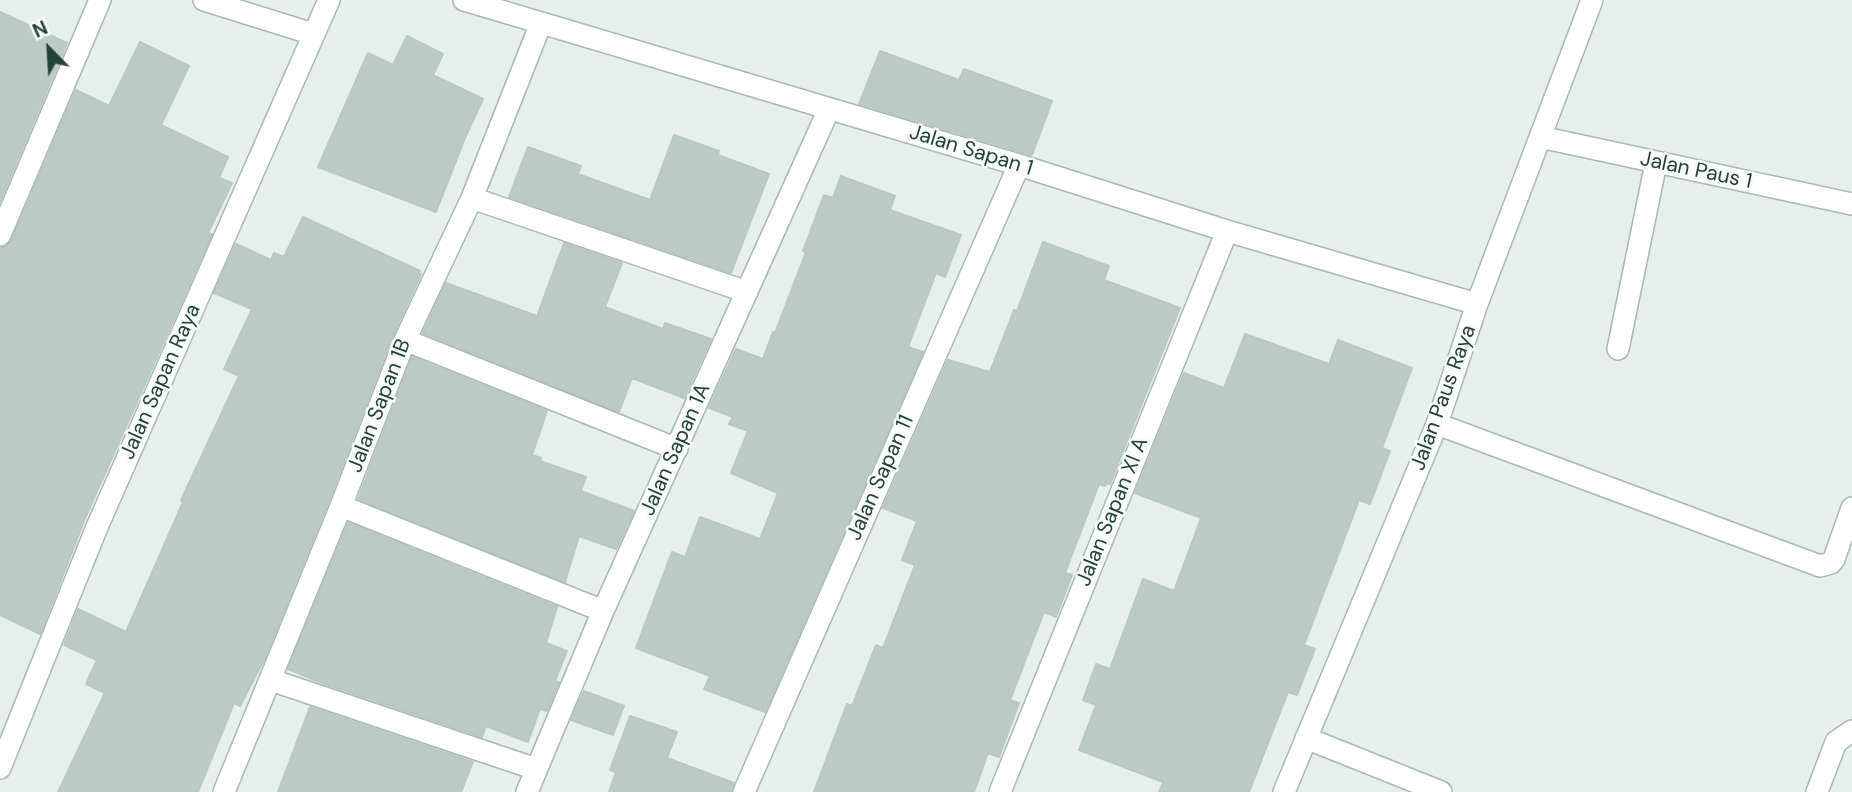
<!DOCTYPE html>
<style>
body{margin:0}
#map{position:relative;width:1852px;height:792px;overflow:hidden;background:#e6efeb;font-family:"DM Sans",sans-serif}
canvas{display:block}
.north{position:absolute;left:14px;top:14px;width:70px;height:70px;-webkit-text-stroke:5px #f7fbf9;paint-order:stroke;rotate:336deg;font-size:19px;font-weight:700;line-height:28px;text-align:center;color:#24423a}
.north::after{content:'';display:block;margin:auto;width:24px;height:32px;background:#24423a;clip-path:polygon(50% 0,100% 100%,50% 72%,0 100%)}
</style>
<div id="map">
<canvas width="1852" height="792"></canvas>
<div class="north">N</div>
</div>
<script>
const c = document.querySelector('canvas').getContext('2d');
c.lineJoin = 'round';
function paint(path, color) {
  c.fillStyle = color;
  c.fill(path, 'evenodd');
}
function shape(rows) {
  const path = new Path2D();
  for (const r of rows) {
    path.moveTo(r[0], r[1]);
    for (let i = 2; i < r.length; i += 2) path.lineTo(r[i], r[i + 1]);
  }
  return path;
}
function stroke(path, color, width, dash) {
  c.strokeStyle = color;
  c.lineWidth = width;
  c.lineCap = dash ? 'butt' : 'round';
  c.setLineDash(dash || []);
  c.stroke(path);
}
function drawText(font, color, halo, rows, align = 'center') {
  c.font = font + ' "DM Sans",sans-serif';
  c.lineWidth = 5;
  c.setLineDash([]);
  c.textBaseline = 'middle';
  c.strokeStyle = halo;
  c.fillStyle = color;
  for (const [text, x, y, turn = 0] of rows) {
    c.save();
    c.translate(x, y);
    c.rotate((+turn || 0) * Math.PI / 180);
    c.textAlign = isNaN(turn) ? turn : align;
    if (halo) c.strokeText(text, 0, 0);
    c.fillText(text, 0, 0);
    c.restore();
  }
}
const building = shape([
 [0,12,67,43,0,201,0,12],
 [407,36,443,54,433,75,483,99,465,138,436,212,318,167,368,53,393,65,407,36],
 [140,42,189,66,161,125,228,157,219,178,232,183,208,233,212,234,86,516,40,634,0,615,0,248,7,246,12,240,76,90,109,106,140,42],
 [880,51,959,80,964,69,1052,101,1032,155,859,104,880,51],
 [674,135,719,151,718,155,769,174,731,273,509,197,528,147,581,166,578,174,650,200,674,135],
 [841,176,895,196,890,210,961,235,945,277,936,273,908,347,923,352,765,712,704,689,710,676,636,648,672,552,685,557,700,517,760,539,778,493,731,473,748,431,729,424,733,417,709,408,736,349,763,359,773,332,775,333,806,252,803,251,824,195,833,198,841,176],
 [303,217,420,271,418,273,421,274,393,335,329,501,264,660,240,706,234,703,198,792,58,792,105,693,86,684,97,660,64,645,78,609,126,632,183,502,181,500,239,376,224,369,252,309,214,293,236,244,271,260,274,253,284,257,303,217],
 [1043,242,1109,266,1104,280,1180,308,1110,484,1107,483,1105,486,1099,484,1065,573,1072,575,1056,617,1044,612,1010,700,1019,703,999,757,988,753,974,792,814,792,847,704,852,706,876,645,883,648,915,565,902,560,917,521,883,508,948,360,990,372,1014,310,1017,311,1043,242],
 [564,243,622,263,605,307,663,329,665,323,711,339,684,398,632,378,619,412,423,333,446,283,537,316,564,243],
 [1245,334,1329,364,1338,340,1412,368,1382,448,1390,451,1370,504,1359,500,1304,645,1315,649,1297,695,1288,692,1249,792,1159,792,1163,782,1079,750,1096,705,1083,700,1096,664,1110,669,1143,579,1174,591,1201,518,1135,493,1184,373,1224,388,1245,334],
 [412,357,547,411,532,455,541,458,540,461,586,477,581,491,634,511,616,549,579,536,565,582,358,499,412,357],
 [348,523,557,607,546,643,567,651,555,681,559,682,547,711,540,709,528,742,486,726,482,737,319,682,288,669,348,523],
 [584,691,624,706,613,735,571,720,584,691],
 [310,707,473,762,461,792,278,792,310,707],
 [630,716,677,732,667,758,734,783,731,792,609,792,616,772,610,770,630,716]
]);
paint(building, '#bbcac4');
stroke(building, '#b8c9c2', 2);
const minor = shape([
 [204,0,313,34],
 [464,0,1019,165,1227,231,1477,304],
 [1540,137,1852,204],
 [472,198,747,292],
 [0,235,100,0],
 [405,340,677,449],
 [1618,349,1656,163],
 [1437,424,1820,566,1831,563,1834,559,1852,508],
 [341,506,603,611],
 [271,680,536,769],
 [1306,738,1441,792],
 [0,768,97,527,329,0],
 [224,792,341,506,405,340,472,198,541,23],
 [527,792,603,611,829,109],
 [744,792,1019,165],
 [1000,792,1227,231],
 [1284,792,1437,424,1477,304,1592,0],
 [1817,792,1836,742,1852,731]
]);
stroke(minor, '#a8b8b2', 24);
stroke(minor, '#fff', 21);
drawText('21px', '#24423a', '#f7fbf9', [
 ["Jalan Sapan 1",971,151,17],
 ["Jalan Paus 1",1696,171,12],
 ["Jalan Sapan Raya",161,382,-66],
 ["Jalan Paus Raya",1444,398,-70],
 ["Jalan Sapan 1B",380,406,-69],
 ["Jalan Sapan 1A",676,450,-66],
 ["Jalan Sapan 11",881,478,-66],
 ["Jalan Sapan XI A",1113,512,-68]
]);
</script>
